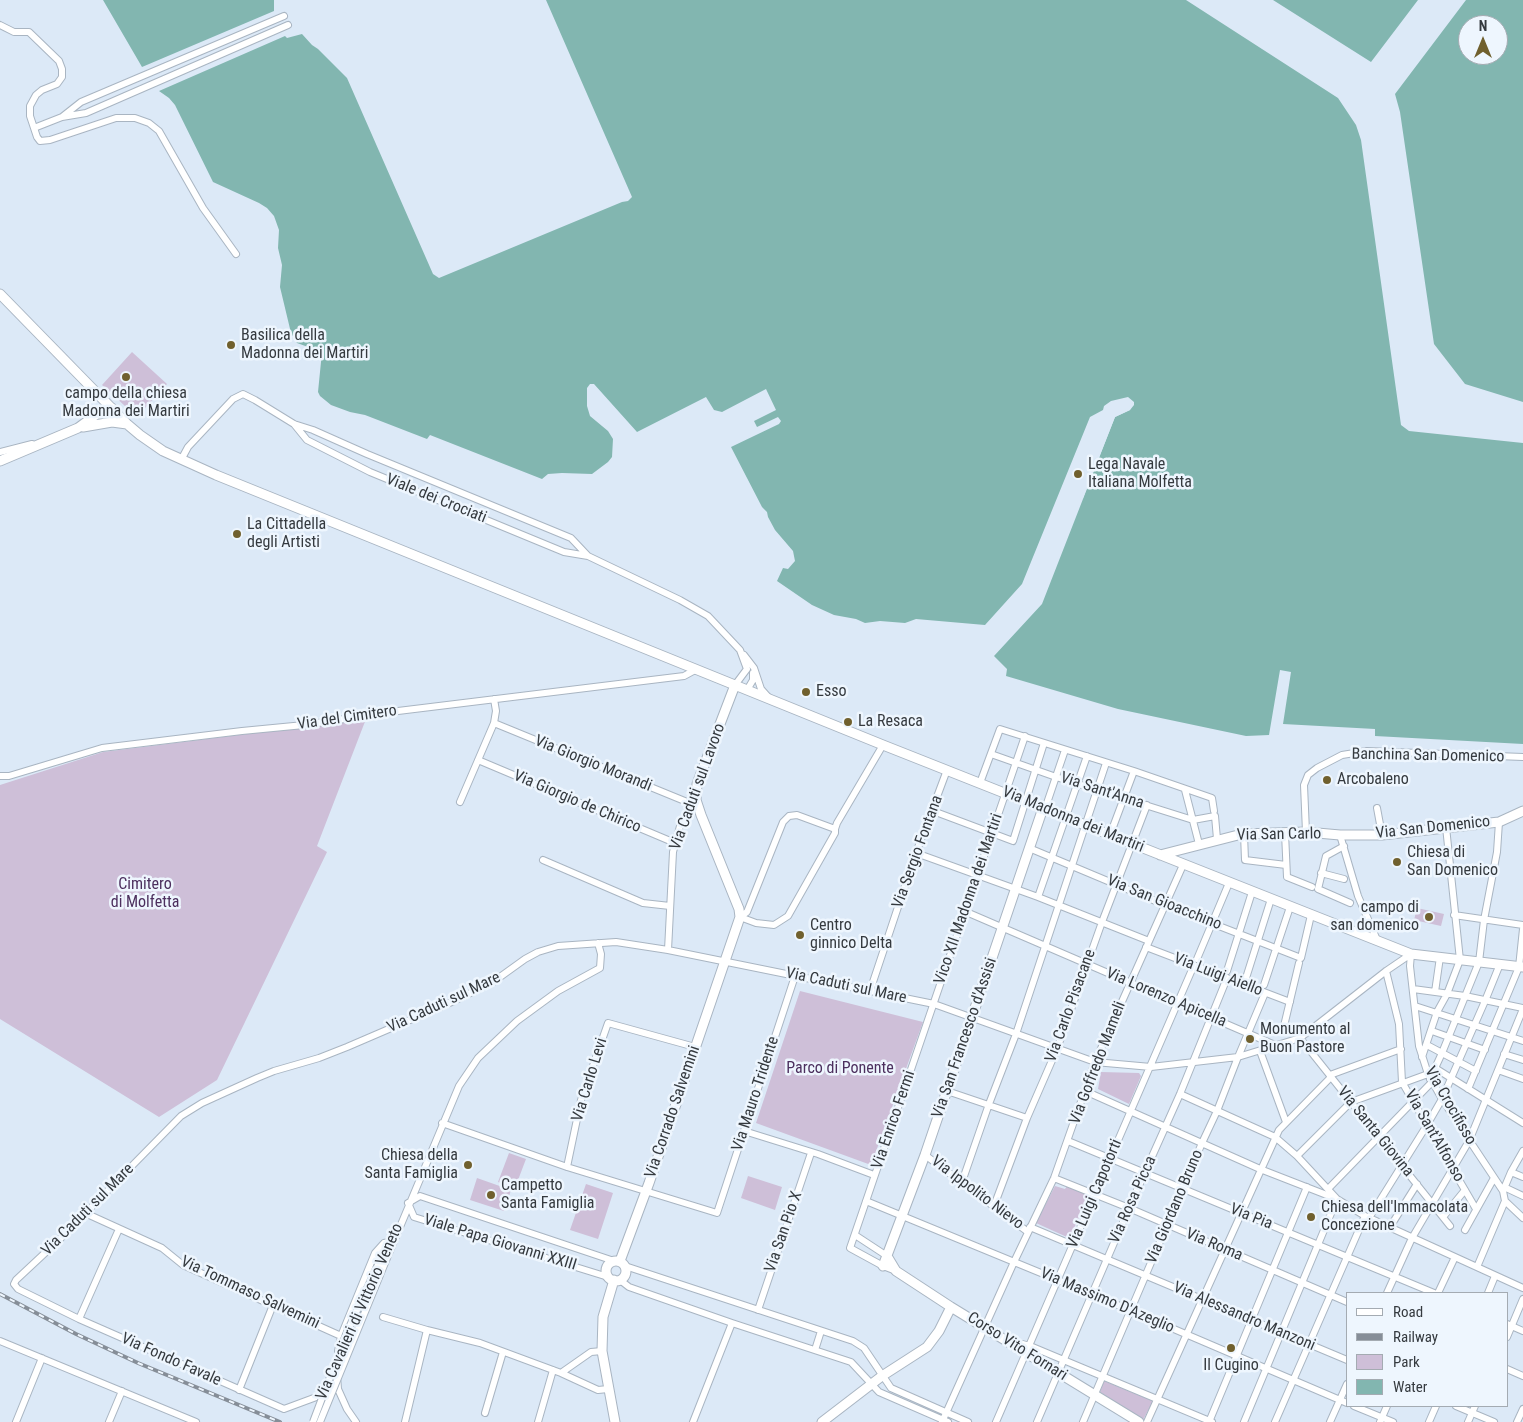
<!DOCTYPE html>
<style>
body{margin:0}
#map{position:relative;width:1523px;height:1422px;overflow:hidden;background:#dce9f7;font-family:"Roboto Condensed",sans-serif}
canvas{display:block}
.legend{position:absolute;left:1346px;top:1292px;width:162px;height:115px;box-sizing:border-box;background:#eef6fe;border:1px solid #a4abb2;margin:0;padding:6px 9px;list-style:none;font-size:15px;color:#353a3f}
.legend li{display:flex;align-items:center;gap:10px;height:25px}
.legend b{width:25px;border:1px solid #a4abb2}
.north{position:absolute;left:1458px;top:15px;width:50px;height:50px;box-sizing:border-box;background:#eef6fe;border:1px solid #a4abb2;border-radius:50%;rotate:0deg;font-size:14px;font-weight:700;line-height:20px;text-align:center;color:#353a3f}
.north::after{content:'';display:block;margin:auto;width:18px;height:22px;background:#70602e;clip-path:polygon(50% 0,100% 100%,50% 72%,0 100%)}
</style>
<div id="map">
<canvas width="1523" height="1422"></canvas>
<ul class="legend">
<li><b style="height:6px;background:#fff"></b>Road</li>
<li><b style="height:6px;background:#868e98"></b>Railway</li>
<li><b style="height:14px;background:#cebfd8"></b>Park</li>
<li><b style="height:14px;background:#82b6b0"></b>Water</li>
</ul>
<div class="north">N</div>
</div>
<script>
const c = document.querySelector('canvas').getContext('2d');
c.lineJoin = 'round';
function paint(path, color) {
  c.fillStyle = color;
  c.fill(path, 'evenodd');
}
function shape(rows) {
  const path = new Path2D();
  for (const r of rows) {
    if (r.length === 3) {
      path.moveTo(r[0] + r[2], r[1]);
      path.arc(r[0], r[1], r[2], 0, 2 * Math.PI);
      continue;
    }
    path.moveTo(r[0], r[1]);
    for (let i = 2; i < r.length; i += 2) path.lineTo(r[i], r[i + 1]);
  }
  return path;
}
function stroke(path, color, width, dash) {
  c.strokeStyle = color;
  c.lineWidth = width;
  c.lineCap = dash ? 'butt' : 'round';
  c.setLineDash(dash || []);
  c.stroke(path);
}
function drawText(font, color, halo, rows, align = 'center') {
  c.font = font + ' "Roboto Condensed",sans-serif';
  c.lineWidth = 5;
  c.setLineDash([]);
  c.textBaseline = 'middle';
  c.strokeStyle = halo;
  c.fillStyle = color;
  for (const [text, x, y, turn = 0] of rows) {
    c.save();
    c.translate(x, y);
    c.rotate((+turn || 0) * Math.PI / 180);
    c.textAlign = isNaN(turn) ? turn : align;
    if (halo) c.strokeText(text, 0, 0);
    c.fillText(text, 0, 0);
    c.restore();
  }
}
paint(shape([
 [132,352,167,384,137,417,102,385],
 [366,719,317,846,327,852,217,1080,159,1117,0,1019,0,785,103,752],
 [1417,908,1444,914,1441,926,1414,920],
 [800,991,923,1022,871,1165,756,1123],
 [1101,1072,1139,1073,1141,1076,1129,1104,1098,1089],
 [509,1153,526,1159,515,1188,498,1182],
 [748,1176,782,1187,775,1210,741,1198],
 [477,1178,511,1190,504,1211,470,1200],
 [586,1184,613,1193,598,1239,570,1230],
 [1055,1186,1065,1189,1067,1186,1090,1196,1069,1238,1036,1223],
 [1104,1381,1153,1401,1143,1420,1100,1392]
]), '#cebfd8');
paint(shape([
 [103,0,274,0,274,11,142,67],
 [546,0,1186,0,1338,98,1356,125,1361,140,1401,425,1409,431,1523,443,1523,744,1375,736,1375,729,1283,724,1291,672,1280,670,1269,735,1246,736,1118,709,1006,676,1007,669,994,656,1042,604,1115,417,1130,410,1134,405,1134,402,1128,397,1111,401,1104,406,1103,410,1090,417,1022,584,985,625,916,619,905,623,880,621,865,623,856,619,834,615,812,605,777,581,783,568,788,569,795,561,793,551,775,530,768,517,767,512,762,507,731,447,779,424,781,421,778,417,757,427,754,421,776,410,766,389,722,412,714,410,706,397,637,432,594,384,590,384,587,388,587,406,590,416,608,431,613,439,612,457,608,462,592,474,562,473,548,474,542,479,430,435,427,439,365,415,350,412,331,405,320,396,318,392,322,352,297,343,291,333,280,287,282,265,278,248,279,230,274,216,267,208,259,203,213,182,175,105,169,98,159,91,285,36,287,38,302,34,312,45,318,49,347,78,433,274,439,278,622,202,628,201,632,197],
 [1273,0,1418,0,1371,62],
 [1466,0,1523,0,1523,402,1465,384,1434,344,1400,112,1395,94],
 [1468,25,1498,25,1498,55,1468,55]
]), '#82b6b0');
paint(shape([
 [1131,404,1130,410,1115,417,1083,498,1081,497,1113,416,1128,408]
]), '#dce9f7');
const street = shape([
 [284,16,81,102,62,117,86,113,288,25],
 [0,25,14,32,29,32,59,61,62,69,62,77,57,84,42,90,36,95,30,106,30,116,37,137,40,141,50,140,116,118,135,118,149,123,159,131,203,208,236,254],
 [34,128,62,117],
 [294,424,307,440,370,472,564,552,588,556,680,600,708,616,740,650,747,669,735,685],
 [0,452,32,444],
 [181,460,188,447,233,399,243,394,255,400,294,424,313,430,367,454,571,538,588,556],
 [744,655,754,668,761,689,769,698],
 [747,690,753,680,753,673],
 [494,723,692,804],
 [991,754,1056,777,1193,820,1215,816,1217,839],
 [478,760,675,843],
 [0,776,9,776,102,748,242,731,304,725,398,711,684,676,695,670],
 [980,783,1000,729,1134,771,1212,798,1214,811],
 [1185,790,1199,844],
 [460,802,494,723,496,711,494,699],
 [1377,808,1382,835],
 [1045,809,1065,750],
 [933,811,1013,841,1044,743],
 [1306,832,1304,785,1308,775,1317,768,1342,755,1367,751,1523,757],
 [1285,833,1287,877,1312,887],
 [1244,834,1245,860,1286,865],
 [1110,835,1134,771],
 [1340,835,1358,896,1377,940],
 [1344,846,1326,856,1318,889,1350,903],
 [1029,848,1165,905,1301,958,1311,915],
 [916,853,1038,897,1149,941],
 [543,860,643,903,670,906],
 [1321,873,1344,879],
 [1038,897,1087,756],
 [964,911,1275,1045],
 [1454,915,1523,925],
 [740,917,756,923,774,925,788,916,835,833,835,829,837,823,883,745],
 [740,917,747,912,783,822,789,816,797,815,835,829],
 [1146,947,1290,1002],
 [668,950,673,852,680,826,688,810,694,803],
 [1411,954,1410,966,1419,1046,1428,1074,1442,1099,1503,1191],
 [1197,959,1229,883],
 [1227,971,1252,892],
 [1386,971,1399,1024,1402,1082,1476,1209],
 [1246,978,1271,899],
 [1264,985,1290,907],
 [1413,989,1465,996,1523,1008],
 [870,991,916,853,947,770],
 [1435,992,1440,957],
 [1415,1006,1523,1041],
 [1284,1026,1299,963],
 [1432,1031,1485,1050],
 [1300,1038,1450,1226],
 [1427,1045,1476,1071],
 [1260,1051,1286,1122],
 [1504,1054,1523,1060],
 [1422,1057,1437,1012,1447,994,1460,960,1446,827],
 [1435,1068,1523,1123],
 [1498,1070,1523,1079],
 [1330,1075,1401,1049],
 [1430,1079,1442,1053,1479,962,1484,920,1497,852,1499,822],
 [1468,1089,1519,967,1523,929],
 [947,1091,1027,1118],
 [1085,1091,1260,1169,1337,1199,1365,1216,1523,1288],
 [1180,1094,1275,1137,1297,1156,1337,1199,1244,1422],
 [442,1123,567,1167,717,1213,795,976],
 [744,1131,818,1154,874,1175],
 [1068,1141,1434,1293],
 [1523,1151,1511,1172,1503,1191,1505,1201,1523,1218],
 [925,1155,1028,1232],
 [1297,1156,1351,1102,1428,1074],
 [567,1167,581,1100,608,1023,695,1047],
 [1511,1172,1523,1177],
 [1054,1178,1129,1208,1347,1302],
 [962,1182,989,1104,1016,1034,1106,763],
 [1504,1187,1523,1196],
 [1328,1189,1432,1082],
 [866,1201,1092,1294,1347,1403],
 [408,1203,420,1196,614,1261],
 [408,1203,414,1217,608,1277],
 [994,1206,1027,1118,1057,1049,1102,922,1147,805],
 [85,1213,162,1248,183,1265,341,1336,338,1351],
 [1443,1217,1465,1190],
 [1369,1218,1427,1125,1442,1099,1485,1001,1500,964],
 [1030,1227,1347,1360],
 [1390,1227,1417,1184],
 [1465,1230,1494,1178],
 [855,1235,887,1256],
 [387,1258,459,1086,478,1058,517,1021,558,991,600,968,601,954,598,943],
 [625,1266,853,1341,864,1348,891,1388,968,1422],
 [1477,1267,1505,1201],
 [896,1271,883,1266,850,1248,1025,736],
 [620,1280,629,1287,732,1323,851,1362,879,1392,948,1422],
 [1387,1293,1412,1238,1469,1141,1523,1009],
 [1438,1293,1455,1257],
 [1488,1293,1495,1276],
 [758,1310,811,1153],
 [383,1317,427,1330],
 [79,1319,119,1229],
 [1507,1324,1523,1331],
 [341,1336,375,1253,384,1243,389,1242],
 [1507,1337,1523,1299],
 [0,1341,196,1422],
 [1011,1341,1030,1346,1212,1422],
 [815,1350,821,1331],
 [336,1361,338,1389,347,1409,356,1422],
 [1507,1369,1523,1376],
 [561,1373,598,1390,608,1389],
 [338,1389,284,1409,79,1319,18,1289,14,1284,16,1280,61,1238,181,1116,202,1103,257,1078,274,1071,319,1058,347,1047,454,1001,493,982,525,959,538,952,558,946,616,942,668,950,934,1004,1095,1062,1151,1067,1238,1057,1300,1038,1386,971,1411,954],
 [239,1390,273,1305],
 [1354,1406,1393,1422],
 [1456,1406,1494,1422],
 [485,1413,503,1352],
 [16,1422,42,1358],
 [109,1422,122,1391],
 [405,1422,427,1330,480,1343,561,1373,591,1352,602,1351],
 [538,1422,553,1370],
 [693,1422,732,1323],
 [942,1422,1014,1262,1054,1178,1095,1062,1183,865],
 [996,1422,1194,965],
 [1037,1422,1129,1208,1180,1094,1227,978],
 [1083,1422,1202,1143,1217,1111,1238,1057,1265,993],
 [1147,1422,1279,1130,1331,1077],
 [1209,1422,1307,1187],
 [1275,1422,1365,1216],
 [1330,1422,1347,1384],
 [1380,1422,1387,1406],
 [1429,1422,1436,1406],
 [1468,1422,1475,1406],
 [1517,1422,1523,1409]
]);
const secondary = shape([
 [0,294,127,424,140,435,163,451,216,475,883,745,1411,954,1523,967],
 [83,427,112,422,127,424],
 [0,461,78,428,97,414,112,408],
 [1160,855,1242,834,1306,832,1340,835,1382,835,1499,822,1523,811],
 [887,1256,896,1271,951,1307,1139,1422],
 [616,1271,10],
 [620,1261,649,1183,740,917,739,909,701,815,696,800,697,784,735,685],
 [883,1266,925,1155,1043,808],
 [614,1280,603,1317,602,1351,615,1422],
 [822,1422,882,1376,927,1347,939,1331,951,1307]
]);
stroke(street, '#a9b5c2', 8);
stroke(secondary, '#a9b5c2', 11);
stroke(street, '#fff', 6);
stroke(secondary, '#fff', 9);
const rail = shape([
 [0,1294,76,1334,138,1363,280,1422]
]);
stroke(rail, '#868e98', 4);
stroke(rail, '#eef6fe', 2, [5.5]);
const streetBridge = shape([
 [313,1422,347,1332,382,1256],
 [320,1422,387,1258]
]);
stroke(streetBridge, '#a9b5c2', 8, []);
stroke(streetBridge, '#fff', 6);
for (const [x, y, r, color] of [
 [231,345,5,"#70602e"],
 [126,377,5,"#70602e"],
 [1078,474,5,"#70602e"],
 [237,534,5,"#70602e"],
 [806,692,5,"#70602e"],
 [848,722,5,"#70602e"],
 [1327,780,5,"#70602e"],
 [1397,862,5,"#70602e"],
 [1429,917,5,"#70602e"],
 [800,935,5,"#70602e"],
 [1250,1039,5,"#70602e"],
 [468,1165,5,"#70602e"],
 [491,1195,5,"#70602e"],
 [1311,1217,5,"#70602e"],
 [1231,1348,5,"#70602e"]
]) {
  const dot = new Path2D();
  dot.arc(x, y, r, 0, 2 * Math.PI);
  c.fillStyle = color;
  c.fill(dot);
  stroke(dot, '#eef6fe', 2);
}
drawText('16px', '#353a3f', '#eef6fe', [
 ["Basilica della",241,336],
 ["Madonna dei Martiri",241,354],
 ["campo della chiesa",126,394,"center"],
 ["Madonna dei Martiri",126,412,"center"],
 ["Lega Navale",1088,465],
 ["Italiana Molfetta",1088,483],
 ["La Cittadella",247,525],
 ["degli Artisti",247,543],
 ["Esso",816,692],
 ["La Resaca",858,722],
 ["Arcobaleno",1337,780],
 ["Chiesa di",1407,853],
 ["San Domenico",1407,871],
 ["campo di",1419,908,"right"],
 ["san domenico",1419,926,"right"],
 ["Centro",810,926],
 ["ginnico Delta",810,944],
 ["Monumento al",1260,1030],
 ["Buon Pastore",1260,1048],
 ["Chiesa della",458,1156,"right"],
 ["Santa Famiglia",458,1174,"right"],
 ["Campetto",501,1186],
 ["Santa Famiglia",501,1204],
 ["Chiesa dell'Immacolata",1321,1208],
 ["Concezione",1321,1226],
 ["Il Cugino",1231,1366,"center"]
], 'left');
drawText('16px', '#353a3f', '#eef6fe', [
 ["Viale dei Crociati",436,499,22],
 ["Via del Cimitero",347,718,-8],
 ["Banchina San Domenico",1428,756,1],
 ["Via Giorgio Morandi",593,764,22],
 ["Via Caduti sul Lavoro",698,787,-70],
 ["Via Sant'Anna",1102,791,18],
 ["Via Giorgio de Chirico",577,802,23],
 ["Via Madonna dei Martiri",1073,820,22],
 ["Via San Domenico",1433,828,-6],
 ["Via San Carlo",1279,835,-1],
 ["Via Sergio Fontana",918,852,-70],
 ["Vico XII Madonna dei Martiri",969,899,-71],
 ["Via San Gioacchino",1164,903,22],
 ["Via Luigi Aiello",1218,975,21],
 ["Via Caduti sul Mare",846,986,12],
 ["Via Lorenzo Apicella",1166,998,23],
 ["Via Caduti sul Mare",444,1003,-25],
 ["Via Carlo Pisacane",1071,1006,-70],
 ["Via San Francesco d'Assisi",965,1038,-71],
 ["Via Goffredo Mameli",1098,1063,-69],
 ["Via Carlo Levi",590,1080,-73],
 ["Via Mauro Tridente",756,1094,-72],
 ["Via Crocifisso",1450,1106,60],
 ["Via Corrado Salvemini",673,1112,-71],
 ["Via Enrico Fermi",894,1120,-71],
 ["Via Santa Giovina",1375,1132,51],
 ["Via Sant'Alfonso",1434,1136,60],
 ["Via Ippolito Nievo",977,1193,37],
 ["Via Luigi Capotorti",1095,1194,-67],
 ["Via Rosa Picca",1133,1200,-66],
 ["Via Giordano Bruno",1175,1207,-67],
 ["Via Caduti sul Mare",88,1210,-45],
 ["Via Pia",1251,1217,22],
 ["Via San Pio X",784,1232,-71],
 ["Viale Papa Giovanni XXIII",500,1243,17],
 ["Via Roma",1214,1245,23],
 ["Via Tommaso Salvemini",250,1293,25],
 ["Via Massimo D'Azeglio",1107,1301,23],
 ["Via Cavalieri di Vittorio Veneto",360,1312,-66],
 ["Via Alessandro Manzoni",1244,1317,23],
 ["Corso Vito Fornari",1017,1347,32],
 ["Via Fondo Favale",171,1360,24]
]);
drawText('16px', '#4c2f5e', '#eef6fe', [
 ["Cimitero",145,885],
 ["di Molfetta",145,903],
 ["Parco di Ponente",840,1069]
]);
</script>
